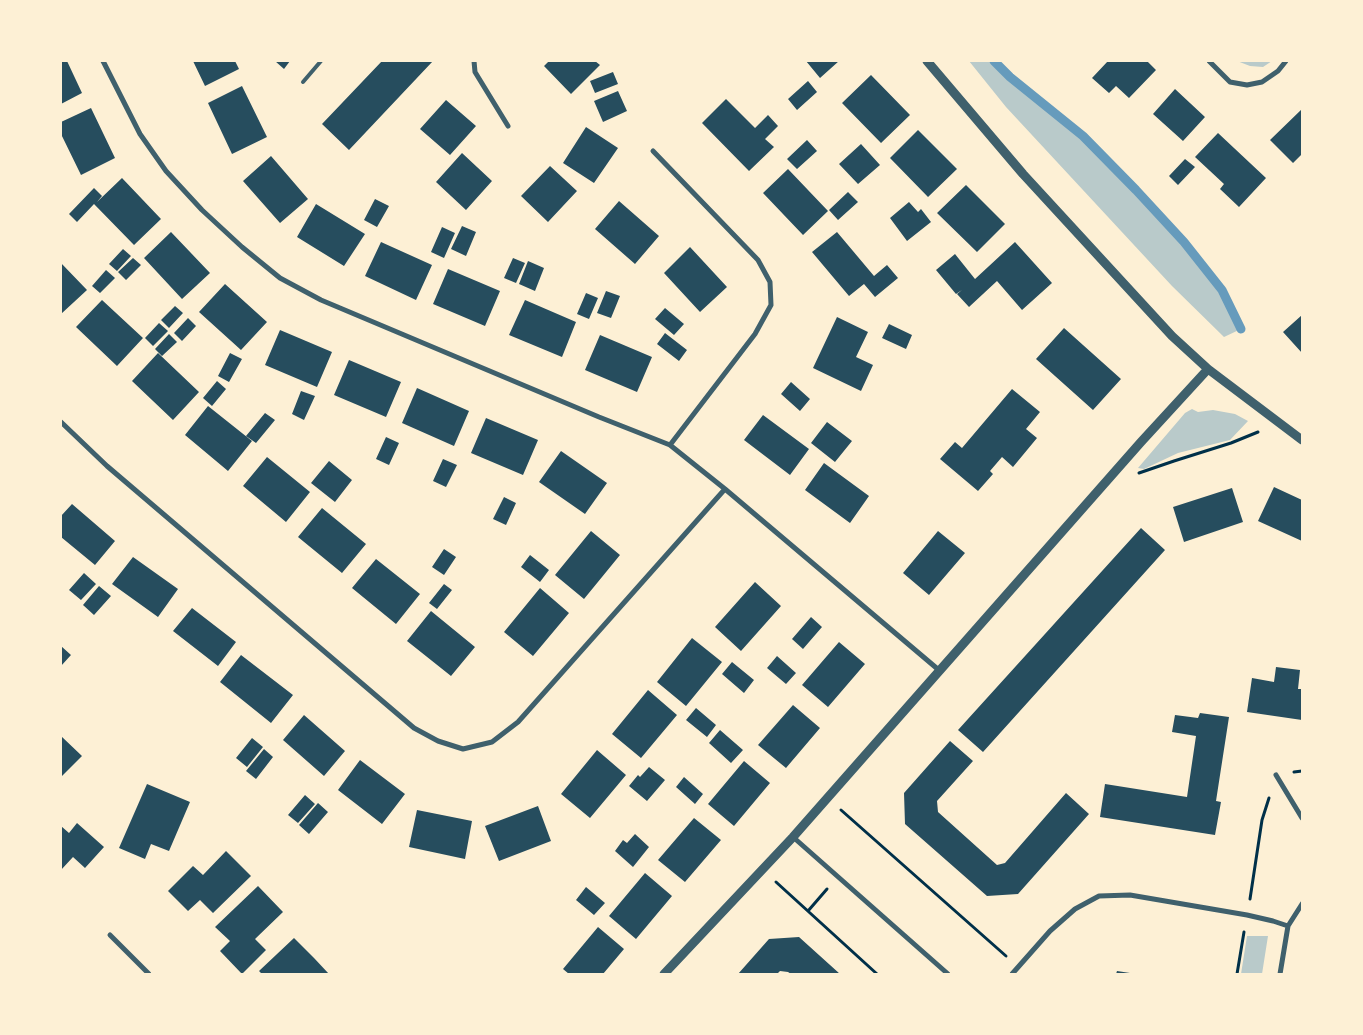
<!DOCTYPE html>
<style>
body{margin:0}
#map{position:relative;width:1363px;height:1035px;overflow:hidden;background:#fdf0d5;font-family:Manrope,sans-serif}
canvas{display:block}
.frame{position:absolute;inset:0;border:62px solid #fdf0d5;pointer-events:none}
</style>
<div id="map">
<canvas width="1363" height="1035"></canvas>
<div class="frame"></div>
</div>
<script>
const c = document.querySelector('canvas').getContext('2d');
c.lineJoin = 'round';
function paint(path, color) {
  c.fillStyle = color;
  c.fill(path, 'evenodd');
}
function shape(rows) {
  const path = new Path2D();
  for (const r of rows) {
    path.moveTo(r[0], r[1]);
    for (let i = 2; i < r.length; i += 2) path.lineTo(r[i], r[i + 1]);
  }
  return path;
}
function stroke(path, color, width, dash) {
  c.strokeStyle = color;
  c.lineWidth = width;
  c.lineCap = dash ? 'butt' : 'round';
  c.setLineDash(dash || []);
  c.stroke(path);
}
paint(shape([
 [969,61,994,61,1010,77,1079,133,1136,190,1218,286,1241,329,1224,337,1172,286,1006,107],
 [1237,61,1272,61,1263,67,1250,66],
 [1192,409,1198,412,1213,410,1235,414,1248,421,1230,440,1178,453,1144,469,1138,468,1185,413],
 [1247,936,1268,936,1262,974,1241,974]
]), '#b9caca');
stroke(shape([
 [994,61,1010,77,1083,136,1136,190,1184,242,1222,290,1241,329]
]), '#669bbc', 9);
paint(shape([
 [61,61,67,61,82,93,61,104],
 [193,61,235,61,239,69,205,86],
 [275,61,290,61,284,69],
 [382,61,433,61,349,150,322,124],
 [549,61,595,61,600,65,571,94,544,66],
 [806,61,839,61,820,78],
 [1108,61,1147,61,1156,70,1129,98,1116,86,1109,93,1092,78],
 [613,72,618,84,595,93,590,81],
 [871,75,910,115,881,143,842,103],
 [808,81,817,92,797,110,788,99],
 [242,86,267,137,232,154,208,103],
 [1175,89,1205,117,1183,141,1153,114],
 [618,91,627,111,603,122,594,101],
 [726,99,755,128,768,115,778,126,765,139,774,147,749,171,702,123],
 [446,100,476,126,450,155,420,129],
 [91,108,115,158,81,175,61,134,61,122],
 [1302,109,1302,154,1293,163,1270,140],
 [586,127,618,148,594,183,563,163],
 [918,130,957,169,928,197,890,158],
 [1218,133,1266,178,1239,207,1220,189,1224,184,1195,157],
 [807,140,817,151,797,169,787,159],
 [861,144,880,165,858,184,839,164],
 [462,153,492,181,466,210,436,182],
 [271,156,308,199,280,223,243,181],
 [1185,159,1195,167,1178,185,1169,176],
 [550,166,577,191,548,222,521,196],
 [788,169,828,211,803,235,763,193],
 [122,178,161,219,134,245,94,204,77,222,69,214,94,188,102,196,97,202],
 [966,185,1005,224,977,252,937,213],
 [848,192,858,202,838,220,829,210],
 [375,199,389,206,377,227,364,220],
 [619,201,659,236,635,264,595,229],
 [909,202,918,212,921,209,931,222,907,241,890,218],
 [316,204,365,234,344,266,297,237],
 [462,226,476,232,466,256,451,249],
 [442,227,455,233,444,258,431,252],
 [171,232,210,273,182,299,144,258],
 [837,232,874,276,887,265,898,278,875,297,864,284,849,296,812,252],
 [381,242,432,265,416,300,365,276],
 [1015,242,1052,283,1022,310,997,281,969,307,957,294,962,290,956,294,936,270,955,254,975,279],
 [690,247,727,287,700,312,664,273],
 [123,249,131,256,117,271,109,264],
 [133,258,141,265,126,280,118,272],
 [513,258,525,263,516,283,504,278],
 [528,261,544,268,535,291,519,284],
 [61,263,87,290,61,314],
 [448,269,500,291,485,326,433,304],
 [106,270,115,278,100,293,92,286],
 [225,284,267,322,241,350,199,312],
 [606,291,620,296,611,318,597,313],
 [586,293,598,298,589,319,577,314],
 [102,300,143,338,117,366,76,327],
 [525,300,576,322,562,357,509,335],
 [175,306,183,313,169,328,161,320],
 [665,308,684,324,674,335,655,319],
 [1302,315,1302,353,1283,332],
 [837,317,868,332,856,357,873,365,861,391,813,368],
 [188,318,196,326,182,341,174,333],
 [159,323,168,331,153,346,145,338],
 [889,324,912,335,906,349,882,338],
 [1064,328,1121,379,1093,410,1036,359],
 [280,330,332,352,317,387,265,365],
 [665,333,687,350,679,361,657,344],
 [169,334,177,342,162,356,155,349],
 [600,335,652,357,637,392,585,370],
 [158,353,199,392,173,420,132,381],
 [230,353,242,359,229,382,218,376],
 [349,360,401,382,386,417,334,395],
 [217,381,226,389,212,406,203,398],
 [791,382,810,399,800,411,781,394],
 [417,388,469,411,454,446,402,423],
 [1012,389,1040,412,1026,429,1037,438,1013,467,1002,457,990,471,993,474,978,491,940,459,955,442,962,448],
 [301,391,315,396,304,420,292,414],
 [208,406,252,441,228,471,185,435],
 [265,413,275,420,256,443,246,436],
 [763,415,809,449,790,475,744,440],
 [486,418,538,440,523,475,471,453],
 [827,422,852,441,835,462,811,443],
 [386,437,399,443,389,465,376,459],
 [561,451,607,483,585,514,539,482],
 [267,457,310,492,286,522,243,486],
 [443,459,457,465,446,487,433,481],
 [329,461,352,480,335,502,311,483],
 [824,463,869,496,850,523,805,490],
 [1274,487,1302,500,1302,541,1258,521],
 [1232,488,1243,522,1184,542,1173,507],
 [504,497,516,503,506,525,493,519],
 [72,504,115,541,95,565,61,537,61,516],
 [322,508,366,544,342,573,298,537],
 [1141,528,1165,550,983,752,958,730],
 [591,531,620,555,584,599,555,575],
 [938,531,965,553,929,595,903,573],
 [444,549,456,557,444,575,432,567],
 [530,555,549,570,540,582,521,567],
 [133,557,178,589,158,617,112,584],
 [376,559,420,594,396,624,352,588],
 [84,573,96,584,81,600,69,590],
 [755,582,781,606,741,651,715,627],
 [444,584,452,590,437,609,429,603],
 [99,586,111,596,94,615,83,605],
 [540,588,569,613,533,656,504,632],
 [192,608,236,642,218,666,173,631],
 [431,611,475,647,451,676,407,641],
 [811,617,822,627,803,649,792,639],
 [692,638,722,662,686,706,657,682],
 [839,642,865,664,828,707,802,685],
 [61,646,71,655,61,666],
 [241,655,293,695,271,723,220,682],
 [777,656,796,673,786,684,767,668],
 [732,662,754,680,744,693,722,674],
 [1276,667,1300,670,1298,689,1302,689,1302,720,1247,712,1252,678,1274,682],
 [648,690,677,715,641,758,612,734],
 [793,705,820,728,786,768,758,745],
 [696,708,716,725,707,737,686,720],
 [1200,713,1229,717,1216,801,1221,802,1215,835,1100,817,1105,784,1187,797,1196,736,1172,732,1175,715,1198,718],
 [304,715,345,751,324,776,283,740],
 [720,730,743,750,731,763,709,743],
 [61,736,82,756,61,777],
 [252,738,263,747,247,767,236,758],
 [950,741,973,761,937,801,938,812,997,865,1005,863,1066,793,1089,814,1018,894,987,896,905,824,904,793],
 [264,749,273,757,256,779,246,771],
 [597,750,626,775,590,818,561,794],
 [360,760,405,794,382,824,338,790],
 [744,761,770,783,734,826,708,804],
 [649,767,665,780,647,801,629,786,638,775,640,777],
 [684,777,703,794,695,804,676,787],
 [147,784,190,802,169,851,151,844,145,859,119,848],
 [305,795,315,804,298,823,288,815],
 [318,803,328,812,309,834,299,825],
 [538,806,551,841,499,861,485,826],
 [417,810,472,821,465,859,409,847],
 [694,818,721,840,685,882,658,860],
 [77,823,104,847,85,868,73,857,61,870,61,826,69,833],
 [635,834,649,847,633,867,615,851,623,840,627,843],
 [226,851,251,876,213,913,200,900,188,911,168,891,193,866,203,875],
 [645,873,672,896,636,939,609,916],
 [258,886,283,912,255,939,266,950,242,974,220,951,230,941,215,927],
 [586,887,605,903,594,915,576,900],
 [598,927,624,949,603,974,569,974,563,969],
 [799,937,840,974,791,974,788,972,780,971,777,974,738,974,769,939],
 [294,938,314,958,329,974,262,974,259,971],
 [1117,971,1130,973,1130,974,1116,974]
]), '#264d5e');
stroke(shape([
 [1139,473,1174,461,1231,443,1258,432],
 [1294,772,1302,771],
 [841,810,1006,956],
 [776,882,877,974],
 [1250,899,1262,820,1269,798],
 [808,911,827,889],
 [1237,974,1244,932]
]), '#003049', 3);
stroke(shape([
 [303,82,321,61]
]), '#3f606c', 4);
stroke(shape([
 [103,61,140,134,166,171,202,210,242,247,280,278,321,300,599,417,670,445,725,489,940,671],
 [474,61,475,72,508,126],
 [1209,61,1230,82,1247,85,1262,82,1278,71,1286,61],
 [653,151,758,260,770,282,771,305,755,334,670,445],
 [61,422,107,466,414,728,438,741,463,749,492,742,518,722,725,489],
 [1276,775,1302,818],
 [793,837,948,974],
 [110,935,149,974],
 [1012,974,1050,931,1075,909,1099,896,1130,895,1247,915,1273,921,1288,926],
 [1280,974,1288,926,1302,904]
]), '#3f606c', 5);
stroke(shape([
 [927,61,1023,174,1172,336,1208,369,1302,440],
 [664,974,793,837,1141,442,1208,369]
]), '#3f606c', 9);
</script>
